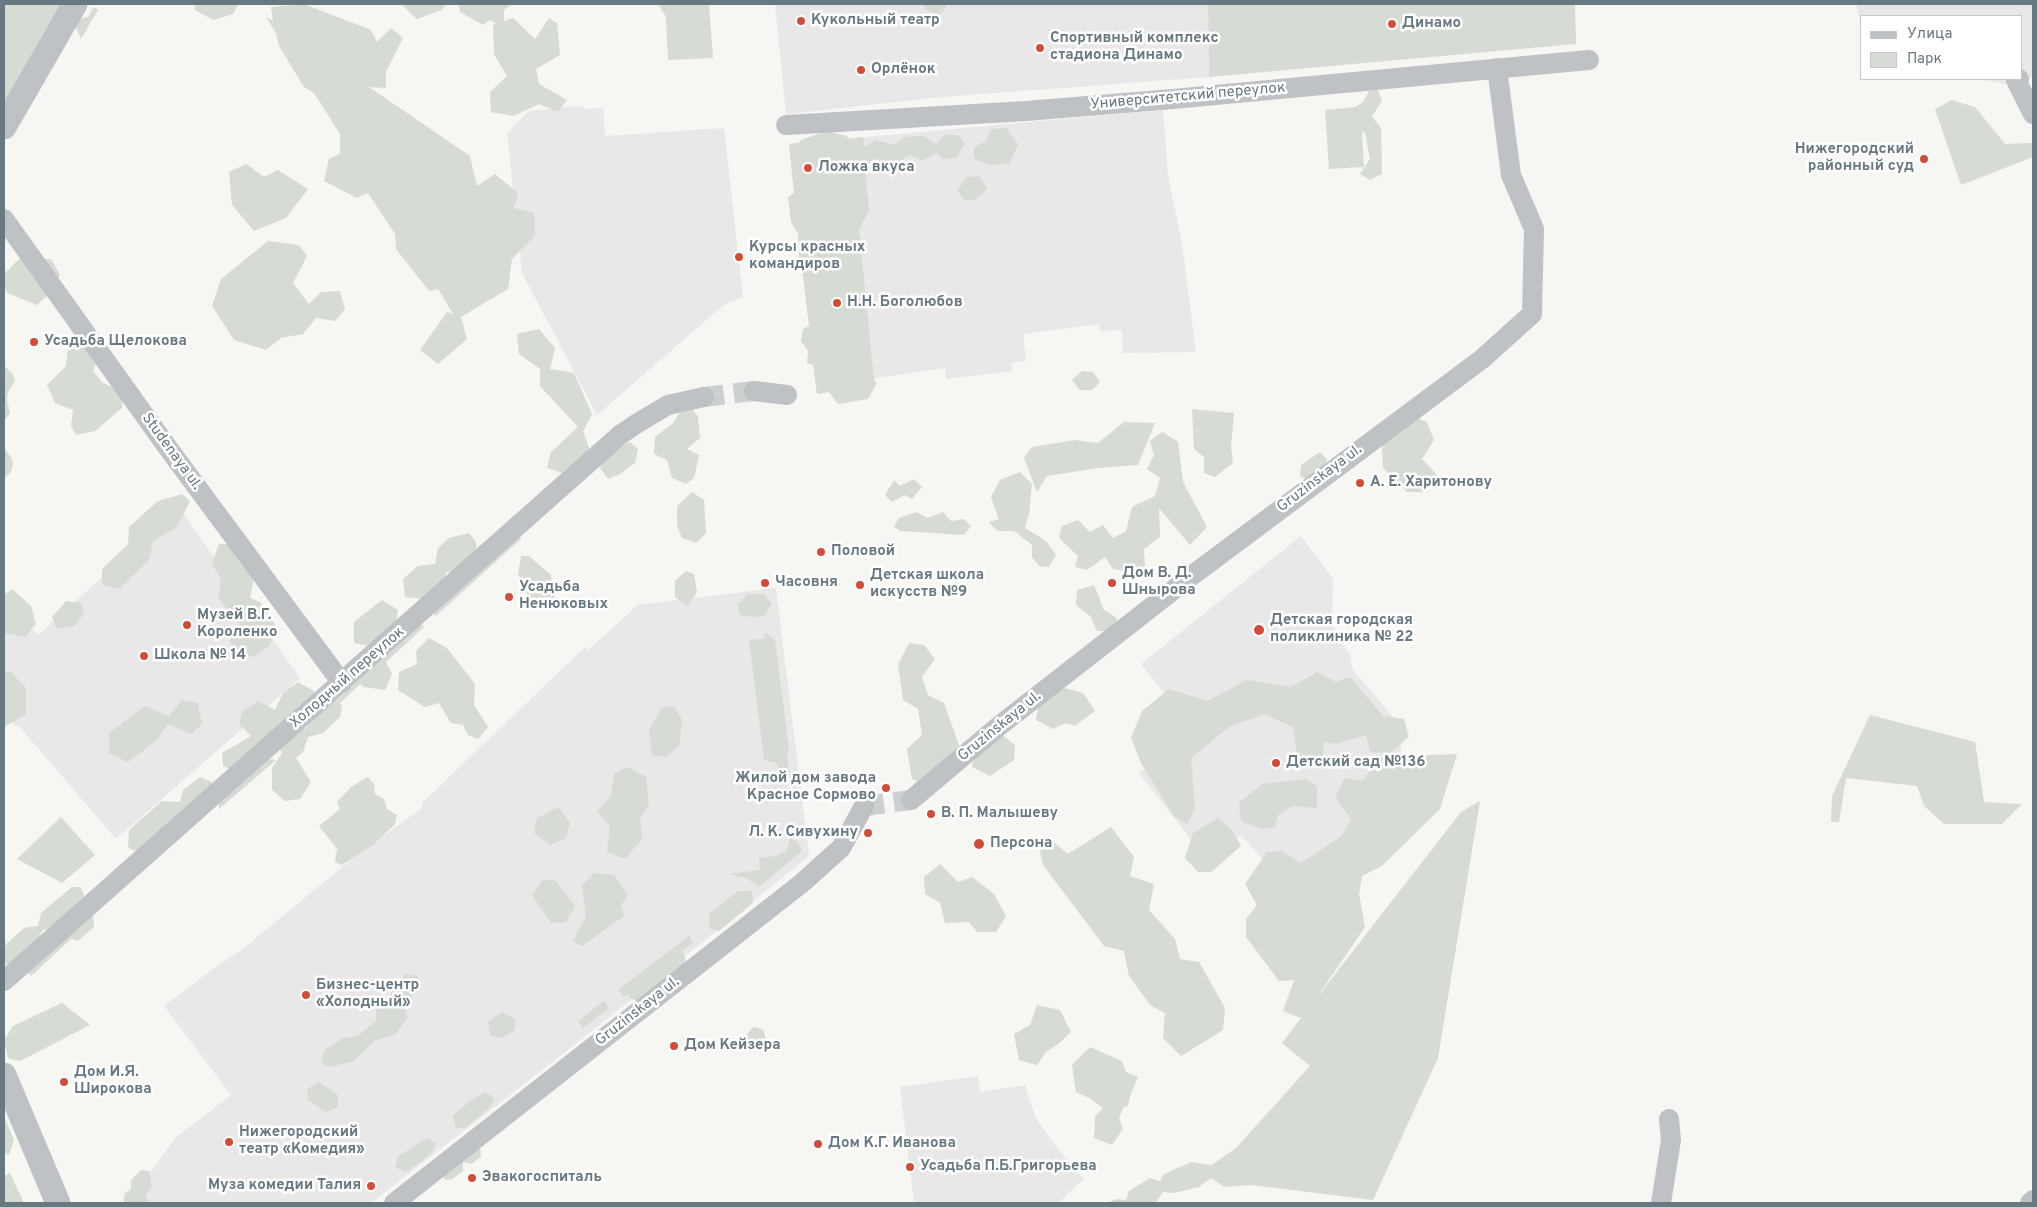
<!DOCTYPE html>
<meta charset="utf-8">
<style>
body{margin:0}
#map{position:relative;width:2037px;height:1207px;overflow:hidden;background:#f6f6f3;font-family:Overpass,sans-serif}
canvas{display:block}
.frame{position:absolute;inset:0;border:5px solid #687981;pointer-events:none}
.legend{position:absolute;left:1860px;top:15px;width:162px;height:65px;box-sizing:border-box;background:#fff;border:1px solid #c3c9cd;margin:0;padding:6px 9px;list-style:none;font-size:15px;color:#687981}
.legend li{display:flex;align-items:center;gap:10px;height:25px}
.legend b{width:25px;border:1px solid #c3c9cd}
</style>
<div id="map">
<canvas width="2037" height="1207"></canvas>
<div class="frame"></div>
<ul class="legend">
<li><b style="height:6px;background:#bec2c5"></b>Улица</li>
<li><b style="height:14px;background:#d6dbd3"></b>Парк</li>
</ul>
</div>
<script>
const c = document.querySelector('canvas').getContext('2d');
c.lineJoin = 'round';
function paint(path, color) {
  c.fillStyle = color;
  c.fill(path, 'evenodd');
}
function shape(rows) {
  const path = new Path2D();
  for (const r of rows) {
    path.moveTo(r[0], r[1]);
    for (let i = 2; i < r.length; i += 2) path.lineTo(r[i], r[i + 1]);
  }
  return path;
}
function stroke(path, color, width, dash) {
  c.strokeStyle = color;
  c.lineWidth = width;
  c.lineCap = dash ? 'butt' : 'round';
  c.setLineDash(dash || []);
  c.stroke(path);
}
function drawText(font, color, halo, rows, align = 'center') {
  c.font = font + ' Overpass,sans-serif';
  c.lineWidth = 5;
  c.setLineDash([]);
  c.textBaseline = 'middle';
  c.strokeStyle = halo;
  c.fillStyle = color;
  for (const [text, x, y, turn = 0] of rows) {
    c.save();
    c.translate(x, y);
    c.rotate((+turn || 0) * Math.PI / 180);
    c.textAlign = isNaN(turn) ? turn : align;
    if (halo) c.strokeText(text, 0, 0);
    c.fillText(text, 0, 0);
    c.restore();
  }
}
paint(shape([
 [775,4,1208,4,1209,77,942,97,786,114],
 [1856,4,2033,4,2033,77,2013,85,1978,79,2021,79,2021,16,1861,16,1861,26],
 [580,106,586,109,603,108,605,136,724,128,743,298,726,303,597,415,522,273,507,133,529,111],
 [1163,110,1168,175,1182,244,1196,352,1123,353,1122,330,1100,331,1099,324,1023,334,1026,361,1011,363,1012,371,946,379,945,368,875,378,870,386,817,394,789,144],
 [179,508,300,678,116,839,18,725,15,726,4,712,4,601,38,635],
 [1301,536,1333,579,1332,621,1338,638,1350,655,1353,670,1400,725,1403,800,1287,885,1241,836,1207,860,1139,773,1166,751,1185,719,1141,664],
 [776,588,809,856,591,1032,371,1203,147,1203,148,1176,175,1138,231,1095,164,1006,210,971,244,948,352,859,422,808,423,802,585,647,588,650,638,605],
 [978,1076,980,1092,1026,1085,1028,1097,1037,1120,1054,1144,1084,1179,1058,1203,914,1203,900,1087]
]), '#e7e8e7');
paint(shape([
 [4,4,64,4,4,107],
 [195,4,238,4,233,14,213,20,195,10],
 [304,4,371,30,377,42,391,28,403,38,386,72,386,88,369,87,470,156,477,186,495,174,518,193,514,208,534,213,535,236,512,259,508,289,461,317,467,339,438,364,420,350,447,312,453,314,438,289,429,291,396,249,395,234,368,193,357,198,324,181,329,159,340,154,340,134,314,93,304,87,279,46,276,33,266,17,273,21,271,7],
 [401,4,446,4,442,10,417,19],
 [459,4,512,4,504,10,504,21,513,18,535,39,549,18,557,23,560,55,536,69,539,84,567,100,558,112,539,104,514,116,491,112,490,92,507,76,494,54,493,25,497,24,490,20,483,25,460,12],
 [658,4,709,4,713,58,668,60,666,17],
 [923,4,946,4,947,7,937,17,925,9],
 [1208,4,1575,4,1576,44,1209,77],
 [94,7,98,10,81,39,75,26,80,19,88,17],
 [1377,88,1382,101,1372,116,1381,128,1382,174,1370,180,1360,174,1370,159,1365,133,1362,131,1364,167,1329,169,1325,110,1355,107,1363,102,1369,91],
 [1952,100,1975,107,2005,144,2032,143,2033,157,1961,185,1935,109],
 [1006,128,1018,144,1010,163,991,165,974,159,974,147,986,141,991,129],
 [826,131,847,136,848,139,863,137,864,147,876,140,894,145,905,137,924,136,936,144,944,135,958,135,965,144,956,158,943,159,936,153,922,161,910,155,888,168,875,158,865,167,869,211,859,229,874,380,877,383,868,399,838,404,829,392,817,394,813,365,807,363,808,351,801,341,803,329,809,326,801,261,799,259,798,234,791,222,788,197,794,193,789,144,799,143,801,140],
 [246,164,264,177,278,170,308,189,286,218,254,231,232,205,229,172],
 [979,176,987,189,976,199,966,201,957,191,966,177],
 [268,241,299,245,307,256,293,283,309,304,321,292,340,291,345,309,335,321,316,318,303,334,281,338,266,350,234,340,212,306,221,279],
 [19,259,51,259,60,275,48,295,37,305,7,293,4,285,4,274],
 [539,329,555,348,550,369,574,373,592,414,583,432,590,450,562,473,547,468,551,452,578,427,540,386,540,369,519,354,517,334],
 [85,331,101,348,93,371,103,383,123,392,122,408,95,431,76,435,71,426,73,410,55,403,47,385,66,366,69,336],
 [4,366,12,373,15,380,8,392,7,400,10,413,4,421,4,381,6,377,4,375],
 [1082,371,1093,372,1100,382,1092,390,1080,390,1072,380],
 [692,408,698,417,700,438,687,449,699,455,694,478,686,484,672,478,667,460,654,454,655,437,673,423,680,412],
 [1192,409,1234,413,1231,447,1233,463,1215,477,1204,473,1204,457,1194,449],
 [1416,418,1427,422,1434,440,1422,459,1437,475,1424,492,1407,492,1383,468,1382,445],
 [1124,422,1155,423,1138,465,1098,468,1047,476,1037,492,1024,458,1032,447,1075,440,1098,443],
 [1162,432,1178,442,1183,482,1207,527,1190,545,1159,508,1160,537,1144,549,1145,566,1136,573,1113,569,1105,557,1087,570,1075,567,1078,556,1059,538,1062,526,1078,520,1090,532,1103,525,1113,538,1126,531,1132,507,1155,496,1160,478,1147,469,1154,455,1150,441],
 [630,442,638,449,635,463,620,474,608,479,600,468,608,452],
 [4,448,11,457,13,464,11,472,4,478],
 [1320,452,1327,459,1324,471,1308,480,1300,476,1301,465],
 [1020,472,1032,484,1029,514,1025,528,1046,541,1056,555,1049,567,1039,566,1032,557,1032,545,1014,531,997,531,989,522,999,519,991,497,1000,480],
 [914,479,922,487,912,499,905,495,892,502,885,495,894,480,900,486],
 [692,492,704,500,706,533,696,543,682,538,677,525,677,506],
 [182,494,190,501,177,527,153,541,149,560,119,589,102,585,102,569,128,544,129,527,158,501],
 [916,512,928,518,943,512,951,521,964,519,971,526,964,535,900,531,894,527,899,518],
 [469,533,476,542,477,555,461,571,446,572,444,587,424,599,405,597,403,579,418,566,435,564,438,548,449,538],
 [517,537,522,538,436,616,433,612],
 [219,544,234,544,254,578,250,598,260,602,276,626,270,645,257,655,235,659,230,639,240,624,218,598,221,580,212,563],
 [521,556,529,556,551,575,555,599,546,606,529,599,518,574],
 [686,571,694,574,697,592,688,606,675,597,675,581],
 [1094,585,1104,610,1117,618,1114,631,1097,631,1090,616,1076,605,1077,590],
 [12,589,31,606,36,624,25,637,4,633,4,595],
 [748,594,764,594,772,604,763,617,741,616,737,605],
 [382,600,398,610,395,629,374,647,354,643,354,622],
 [66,601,81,603,84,614,74,626,57,629,52,617],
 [421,623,424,627,386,662,392,674,385,690,364,687,360,684,340,703,342,706,340,717,323,733,308,737,303,752,296,758,311,782,300,799,285,801,272,790,272,768,282,753,278,746,295,729,305,729,308,726,309,716,329,700,336,701],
 [766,633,775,640,789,750,787,752,789,770,782,773,776,763,764,760,749,640,763,639],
 [429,638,447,648,475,684,474,705,488,727,478,739,468,735,463,725,451,723,439,703,425,707,398,690,399,672,417,664,416,651],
 [909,643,924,645,935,659,922,677,928,695,944,703,960,748,932,787,912,779,907,749,922,735,918,709,903,700,898,665],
 [10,671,26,688,26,714,4,727,4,673],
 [1317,672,1336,682,1350,677,1383,716,1404,719,1409,737,1390,753,1370,752,1366,735,1336,744,1324,742,1322,764,1306,767,1297,755,1293,727,1264,714,1229,727,1191,758,1195,809,1187,824,1174,816,1141,763,1131,738,1142,711,1169,689,1207,701,1247,680,1291,687],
 [298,682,314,691,312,703,235,771,223,766,222,753,251,736,239,724,242,712,258,701,275,710,283,693],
 [1061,687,1083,693,1095,711,1075,726,1066,723,1053,729,1036,720,1039,702],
 [182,700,198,703,202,724,191,734,168,724,157,740,128,762,109,753,109,733,145,706,169,716],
 [674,706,682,720,679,746,666,757,652,755,649,730,662,708],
 [1870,715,1975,742,1984,802,2022,804,2002,824,1944,824,1924,806,1917,786,1846,778,1839,822,1831,822,1832,796],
 [1001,734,1015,745,1014,760,990,776,972,767,976,748],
 [1457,754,1440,809,1382,866,1362,876,1359,894,1365,927,1315,1000,1461,812,1480,801,1438,1058,1373,1200,1251,1185,1224,1187,1211,1178,1199,1187,1174,1193,1163,1192,1157,1201,1150,1203,1107,1203,1116,1199,1126,1200,1129,1191,1150,1178,1160,1181,1164,1174,1191,1162,1212,1165,1236,1148,1310,1066,1282,1043,1301,1018,1283,1011,1294,980,1279,981,1246,937,1246,919,1257,905,1245,884,1267,852,1281,851,1301,863,1342,836,1351,819,1335,797,1345,778,1363,781,1379,757],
 [270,759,276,760,219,809,219,803],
 [627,767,646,777,649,805,640,819,642,839,625,859,607,852,610,827,597,811,611,796,614,774],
 [200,777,212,782,212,792,198,805,185,807,182,818,141,853,128,848,129,830,162,801,180,802,183,790],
 [368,777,374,784,375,794,384,799,387,809,397,815,395,824,373,845,342,865,335,862,336,852,338,850,319,826,340,809,337,802,351,787],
 [1305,779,1317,786,1317,808,1292,806,1278,815,1275,827,1261,829,1241,821,1239,803,1262,784],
 [558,807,570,823,566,838,550,845,534,833,537,818],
 [61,817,95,855,62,883,17,859],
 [1218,818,1232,830,1241,846,1211,872,1198,872,1185,858,1193,833],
 [1111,827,1134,857,1130,876,1154,884,1149,910,1175,939,1180,959,1199,962,1225,1008,1223,1030,1181,1056,1163,1038,1165,1013,1150,1005,1129,976,1124,951,1104,946,1043,865,1040,851,1055,843,1068,854],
 [790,838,798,842,802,851,759,887,746,878,729,874,760,870,759,858,776,856,787,850],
 [940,864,958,882,972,877,994,894,1006,916,996,932,977,932,969,922,945,923,940,903,925,894,924,877],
 [595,873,614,875,628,895,621,905,624,916,582,946,573,941,586,916,582,885],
 [543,880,555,880,575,906,566,922,551,923,532,895],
 [72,887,81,887,84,896,53,928,43,930,35,942,9,966,4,963,4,946,24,928,38,926,41,913],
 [738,891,752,891,753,903,719,931,709,928,709,914],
 [93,915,94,927,78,941,71,939,31,976,27,972],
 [689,936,693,942,681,952,684,953,686,965,637,1001,629,998,629,994,624,997,618,990],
 [406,974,418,976,419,989,403,1005,408,1017,396,1034,374,1041,354,1061,330,1067,321,1063,325,1050,343,1038,358,1036,376,1021,376,1008,389,1001,392,990],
 [604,1001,609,1008,583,1028,578,1021],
 [62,1003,90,1025,20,1061,8,1058,4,1040,13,1026],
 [1037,1005,1060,1010,1071,1032,1058,1044,1046,1052,1037,1065,1019,1060,1014,1034,1030,1025],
 [502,1012,515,1019,515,1030,501,1038,490,1035,488,1022],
 [753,1027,763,1029,767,1042,757,1048,747,1046,745,1037],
 [1090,1047,1122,1061,1126,1072,1138,1077,1130,1096,1128,1106,1124,1107,1119,1118,1123,1129,1112,1145,1094,1138,1095,1117,1103,1108,1089,1098,1076,1092,1072,1065],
 [319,1082,338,1095,338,1107,326,1112,308,1100,307,1089],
 [485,1092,495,1098,490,1107,465,1128,456,1128,453,1116,467,1103],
 [4,1116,14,1140,9,1155,4,1153],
 [427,1138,436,1143,432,1153,406,1172,396,1168,397,1157],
 [480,1147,481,1157,471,1164,463,1162,463,1171,451,1180,444,1179,443,1168],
 [141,1170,149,1171,152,1186,146,1195,148,1203,123,1203,125,1193,131,1189,131,1180],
 [10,1173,24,1203,4,1203,4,1176]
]), '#d6dbd3');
stroke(shape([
 [704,397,754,391],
 [864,806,911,800]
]), '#cbd0d1', 20, [20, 10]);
stroke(shape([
 [2019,79,2016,80,2033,114],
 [786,125,1026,111,1173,99,1589,60],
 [4,219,168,448,342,683],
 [754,391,787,395],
 [911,800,999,726,1190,577,1482,359,1532,314,1534,229,1511,175,1497,68],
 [4,981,620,435,636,424,668,405,704,397],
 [394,1203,802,883,841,848,864,806],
 [1661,1203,1671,1140,1669,1119],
 [2030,1203,2033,1200]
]), '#bec2c5', 20);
stroke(shape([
 [4,127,75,4],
 [4,1075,58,1203]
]), '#bec2c5', 25);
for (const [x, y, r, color] of [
 [801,21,5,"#d24d38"],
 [1392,24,5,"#d24d38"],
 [1040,48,5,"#d24d38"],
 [861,70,5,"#d24d38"],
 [1924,159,5,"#d24d38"],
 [808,168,5,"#d24d38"],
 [739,257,5,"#d24d38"],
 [837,303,5,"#d24d38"],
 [34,342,5,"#d24d38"],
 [1360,483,5,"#d24d38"],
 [821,552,5,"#d24d38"],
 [765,583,5,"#d24d38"],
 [1112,583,5,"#d24d38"],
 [860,585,5,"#d24d38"],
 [509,597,5,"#d24d38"],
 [187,625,5,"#d24d38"],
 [1259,630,6,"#d24d38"],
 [144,656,5,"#d24d38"],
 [1276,763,5,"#d24d38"],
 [886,788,5,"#d24d38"],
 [931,814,5,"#d24d38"],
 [868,833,5,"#d24d38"],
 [979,844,6,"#d24d38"],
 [306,995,5,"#d24d38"],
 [674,1046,5,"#d24d38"],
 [64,1082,5,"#d24d38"],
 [229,1142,5,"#d24d38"],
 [818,1144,5,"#d24d38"],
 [910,1167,5,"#d24d38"],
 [472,1178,5,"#d24d38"],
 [371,1186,5,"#d24d38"]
]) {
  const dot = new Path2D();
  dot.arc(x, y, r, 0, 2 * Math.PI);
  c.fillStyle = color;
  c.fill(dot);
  stroke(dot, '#fff', 2);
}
drawText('bold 15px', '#687981', '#fff', [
 ["Кукольный театр",811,21],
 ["Динамо",1402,24],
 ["Спортивный комплекс",1050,39],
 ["стадиона Динамо",1050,56],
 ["Орлёнок",871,70],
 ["Нижегородский",1914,150,"right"],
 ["районный суд",1914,167,"right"],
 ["Ложка вкуса",818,168],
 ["Курсы красных",749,248],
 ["командиров",749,265],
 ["Н.Н. Боголюбов",847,303],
 ["Усадьба Щелокова",44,342],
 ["А. Е. Харитонову",1370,483],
 ["Половой",831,552],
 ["Дом В. Д.",1122,574],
 ["Шнырова",1122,591],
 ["Детская школа",870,576],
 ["искусств №9",870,593],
 ["Часовня",775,583],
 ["Усадьба",519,588],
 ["Ненюковых",519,605],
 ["Музей В.Г.",197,616],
 ["Короленко",197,633],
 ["Детская городская",1270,621],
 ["поликлиника № 22",1270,638],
 ["Школа № 14",154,656],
 ["Детский сад №136",1286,763],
 ["Жилой дом завода",876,779,"right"],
 ["Красное Сормово",876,796,"right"],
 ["В. П. Малышеву",941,814],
 ["Л. К. Сивухину",858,833,"right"],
 ["Персона",990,844],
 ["Бизнес-центр",316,986],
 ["«Холодный»",316,1003],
 ["Дом Кейзера",684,1046],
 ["Дом И.Я.",74,1073],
 ["Широкова",74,1090],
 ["Нижегородский",239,1133],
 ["театр «Комедия»",239,1150],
 ["Дом К.Г. Иванова",828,1144],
 ["Усадьба П.Б.Григорьева",920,1167],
 ["Эвакогоспиталь",482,1178],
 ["Муза комедии Талия",361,1186,"right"]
], 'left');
drawText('15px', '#687981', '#fff', [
 ["Университетский переулок",1188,97,-5],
 ["Studenaya ul.",171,452,54],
 ["Gruzinskaya ul.",1320,479,-37],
 ["Холодный переулок",348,678,-41],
 ["Gruzinskaya ul.",1000,727,-39],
 ["Gruzinskaya ul.",638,1012,-38]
]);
</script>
